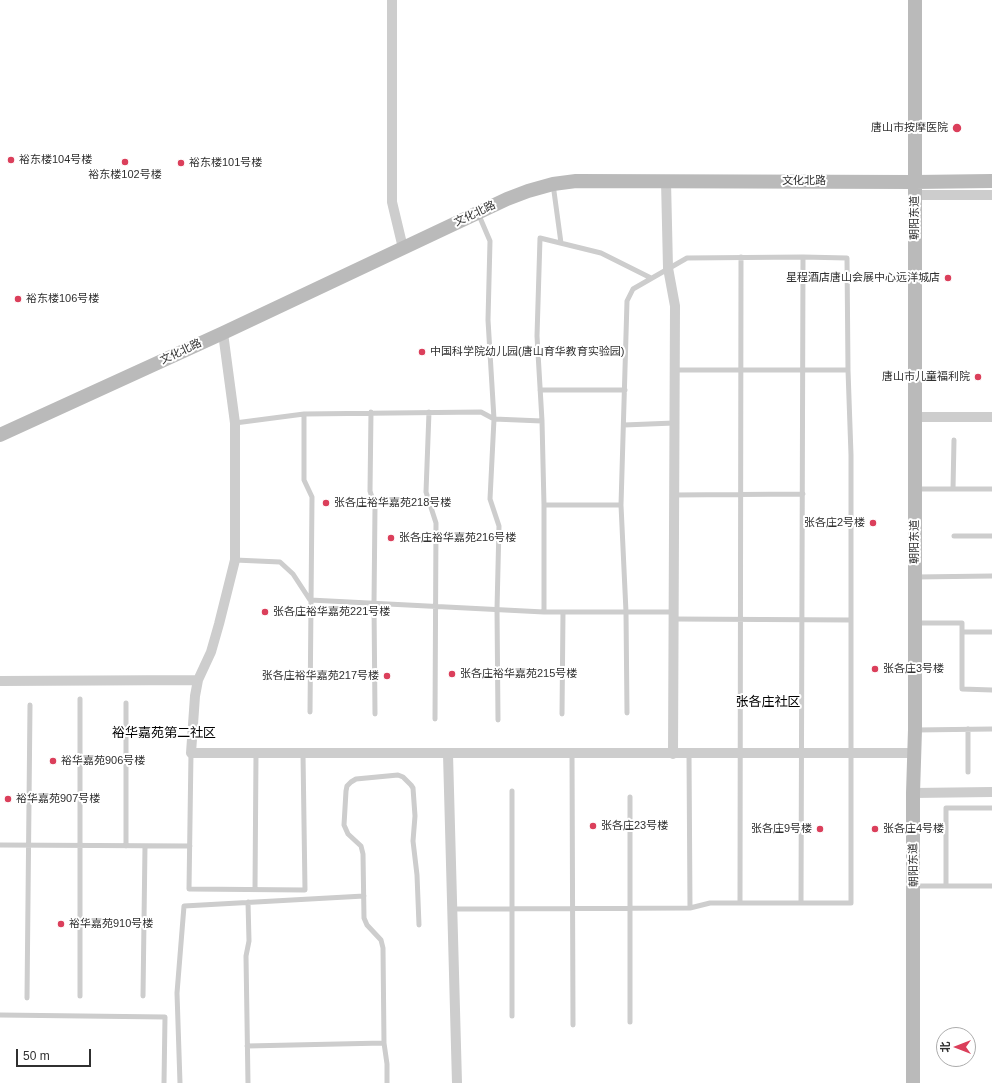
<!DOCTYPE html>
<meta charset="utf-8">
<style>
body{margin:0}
#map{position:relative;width:992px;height:1083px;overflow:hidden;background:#fff;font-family:Helvetica,"Noto Sans SC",sans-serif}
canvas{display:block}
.north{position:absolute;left:936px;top:1027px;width:40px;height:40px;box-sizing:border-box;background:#fff;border:1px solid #acacac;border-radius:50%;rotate:270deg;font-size:11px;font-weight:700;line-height:16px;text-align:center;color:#303030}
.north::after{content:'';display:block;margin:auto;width:14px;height:18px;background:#db3f5b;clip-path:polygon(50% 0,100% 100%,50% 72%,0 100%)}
.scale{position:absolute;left:16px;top:1049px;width:75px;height:18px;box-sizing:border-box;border:2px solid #303030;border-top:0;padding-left:5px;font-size:12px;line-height:14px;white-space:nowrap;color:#303030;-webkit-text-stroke:3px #fff;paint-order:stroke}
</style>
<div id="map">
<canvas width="992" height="1083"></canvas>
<div class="north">北</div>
<div class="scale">50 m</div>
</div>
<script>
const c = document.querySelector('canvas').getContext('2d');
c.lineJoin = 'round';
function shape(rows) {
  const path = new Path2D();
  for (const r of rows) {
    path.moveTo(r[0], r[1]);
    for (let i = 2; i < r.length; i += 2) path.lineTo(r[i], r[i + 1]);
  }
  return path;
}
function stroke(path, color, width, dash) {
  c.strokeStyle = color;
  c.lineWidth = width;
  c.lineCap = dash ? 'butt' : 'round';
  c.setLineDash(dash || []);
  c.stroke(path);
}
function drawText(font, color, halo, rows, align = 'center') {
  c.font = font + ' Helvetica,"Noto Sans SC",sans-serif';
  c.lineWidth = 4;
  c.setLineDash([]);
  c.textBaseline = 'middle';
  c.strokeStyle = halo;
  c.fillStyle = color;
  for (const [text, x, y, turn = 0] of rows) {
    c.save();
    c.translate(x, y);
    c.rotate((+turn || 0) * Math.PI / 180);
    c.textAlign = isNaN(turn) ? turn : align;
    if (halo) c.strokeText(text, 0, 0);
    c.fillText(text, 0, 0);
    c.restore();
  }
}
stroke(shape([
 [553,184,561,243],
 [478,213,490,241,488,320,494,419,490,499,499,526,497,609,498,720],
 [540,390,625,390],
 [371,412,370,491,375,507,374,604,375,714],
 [429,412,426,492,436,523,435,719],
 [304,414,304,480,312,497,310,712],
 [235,423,304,414,481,412,494,419,542,421],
 [624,425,674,423],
 [916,489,992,489],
 [953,489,954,440],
 [674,495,803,494],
 [544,505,621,505],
 [954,536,992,536],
 [235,560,280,562,293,574,310,600,544,612,674,612],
 [916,577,992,576],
 [544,612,544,505,542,421,537,336,540,238,601,253,651,278],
 [674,619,851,620],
 [916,623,962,623,962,689,992,690],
 [962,632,992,632],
 [126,703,126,846],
 [627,713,626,612,621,505,627,301,633,289,687,258,803,257,847,258,848,370,674,370],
 [562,714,563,612],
 [968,729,968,772],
 [916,730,992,729],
 [191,753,189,889,305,890,303,754],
 [572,754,573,1025],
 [630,797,630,1022],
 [0,845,190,846],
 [915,886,946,886,946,808,992,808],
 [946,886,992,886],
 [255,889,256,754],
 [740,903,741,257],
 [801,903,803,257],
 [690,908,710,903,851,903,851,455,848,370],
 [451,909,690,908,689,754],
 [80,996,80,699],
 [143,996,145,846],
 [27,998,30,705],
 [0,1015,165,1017,164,1083],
 [512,1016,512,791],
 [247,1046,384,1043],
 [180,1083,177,993,184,906,364,896],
 [248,1083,246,956,249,941,248,902],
 [387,1083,387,1064,384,1043,383,948,381,940,367,925,364,918,363,854,361,846,348,834,344,825,346,791,347,786,351,782,356,779,398,775,403,777,411,785,413,788,415,816,413,841,417,875,419,925]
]), '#cdcdcd', 5);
stroke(shape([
 [392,0,392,202,403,248],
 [666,181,668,268,675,306,673,754],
 [916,195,992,195],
 [223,333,235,423,235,560,219,624,211,652,198,680,195,696,191,753,913,753],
 [915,417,992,417],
 [0,681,198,680],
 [448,754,457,1083],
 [913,793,992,792]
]), '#cdcdcd', 10);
stroke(shape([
 [0,435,223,333,507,199,528,191,553,184,576,181,915,182,992,181],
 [913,1083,913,793,915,730,915,0]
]), '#bababa', 14);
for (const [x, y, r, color] of [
 [957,128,5,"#db3f5b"],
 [11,160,4,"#db3f5b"],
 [125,162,4,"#db3f5b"],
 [181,163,4,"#db3f5b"],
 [948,278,4,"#db3f5b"],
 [18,299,4,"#db3f5b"],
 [422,352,4,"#db3f5b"],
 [978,377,4,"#db3f5b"],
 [326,503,4,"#db3f5b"],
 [873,523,4,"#db3f5b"],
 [391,538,4,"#db3f5b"],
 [265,612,4,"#db3f5b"],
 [875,669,4,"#db3f5b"],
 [452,674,4,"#db3f5b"],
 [387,676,4,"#db3f5b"],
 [53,761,4,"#db3f5b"],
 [8,799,4,"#db3f5b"],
 [593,826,4,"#db3f5b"],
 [820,829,4,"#db3f5b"],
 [875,829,4,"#db3f5b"],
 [61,924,4,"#db3f5b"]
]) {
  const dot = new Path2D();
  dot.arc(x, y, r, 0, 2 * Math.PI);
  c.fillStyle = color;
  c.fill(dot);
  stroke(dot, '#fff', 1.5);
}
drawText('11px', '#303030', '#fff', [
 ["唐山市按摩医院",948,128,"right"],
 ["裕东楼104号楼",19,160],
 ["裕东楼101号楼",189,163],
 ["裕东楼102号楼",125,175,"center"],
 ["星程酒店唐山会展中心远洋城店",940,278,"right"],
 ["裕东楼106号楼",26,299],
 ["中国科学院幼儿园(唐山育华教育实验园)",430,352],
 ["唐山市儿童福利院",970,377,"right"],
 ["张各庄裕华嘉苑218号楼",334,503],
 ["张各庄2号楼",865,523,"right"],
 ["张各庄裕华嘉苑216号楼",399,538],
 ["张各庄裕华嘉苑221号楼",273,612],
 ["张各庄3号楼",883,669],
 ["张各庄裕华嘉苑215号楼",460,674],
 ["张各庄裕华嘉苑217号楼",379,676,"right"],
 ["裕华嘉苑906号楼",61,761],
 ["裕华嘉苑907号楼",16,799],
 ["张各庄23号楼",601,826],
 ["张各庄9号楼",812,829,"right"],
 ["张各庄4号楼",883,829],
 ["裕华嘉苑910号楼",69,924]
], 'left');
drawText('11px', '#303030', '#fff', [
 ["文化北路",804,181],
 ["文化北路",475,214,-25],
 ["朝阳东道",915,218,-90],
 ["文化北路",181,352,-25],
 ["朝阳东道",915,542,-90],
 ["朝阳东道",914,865,-91]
]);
drawText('13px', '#000', '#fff', [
 ["张各庄社区",768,702],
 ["裕华嘉苑第二社区",164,733]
]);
</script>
